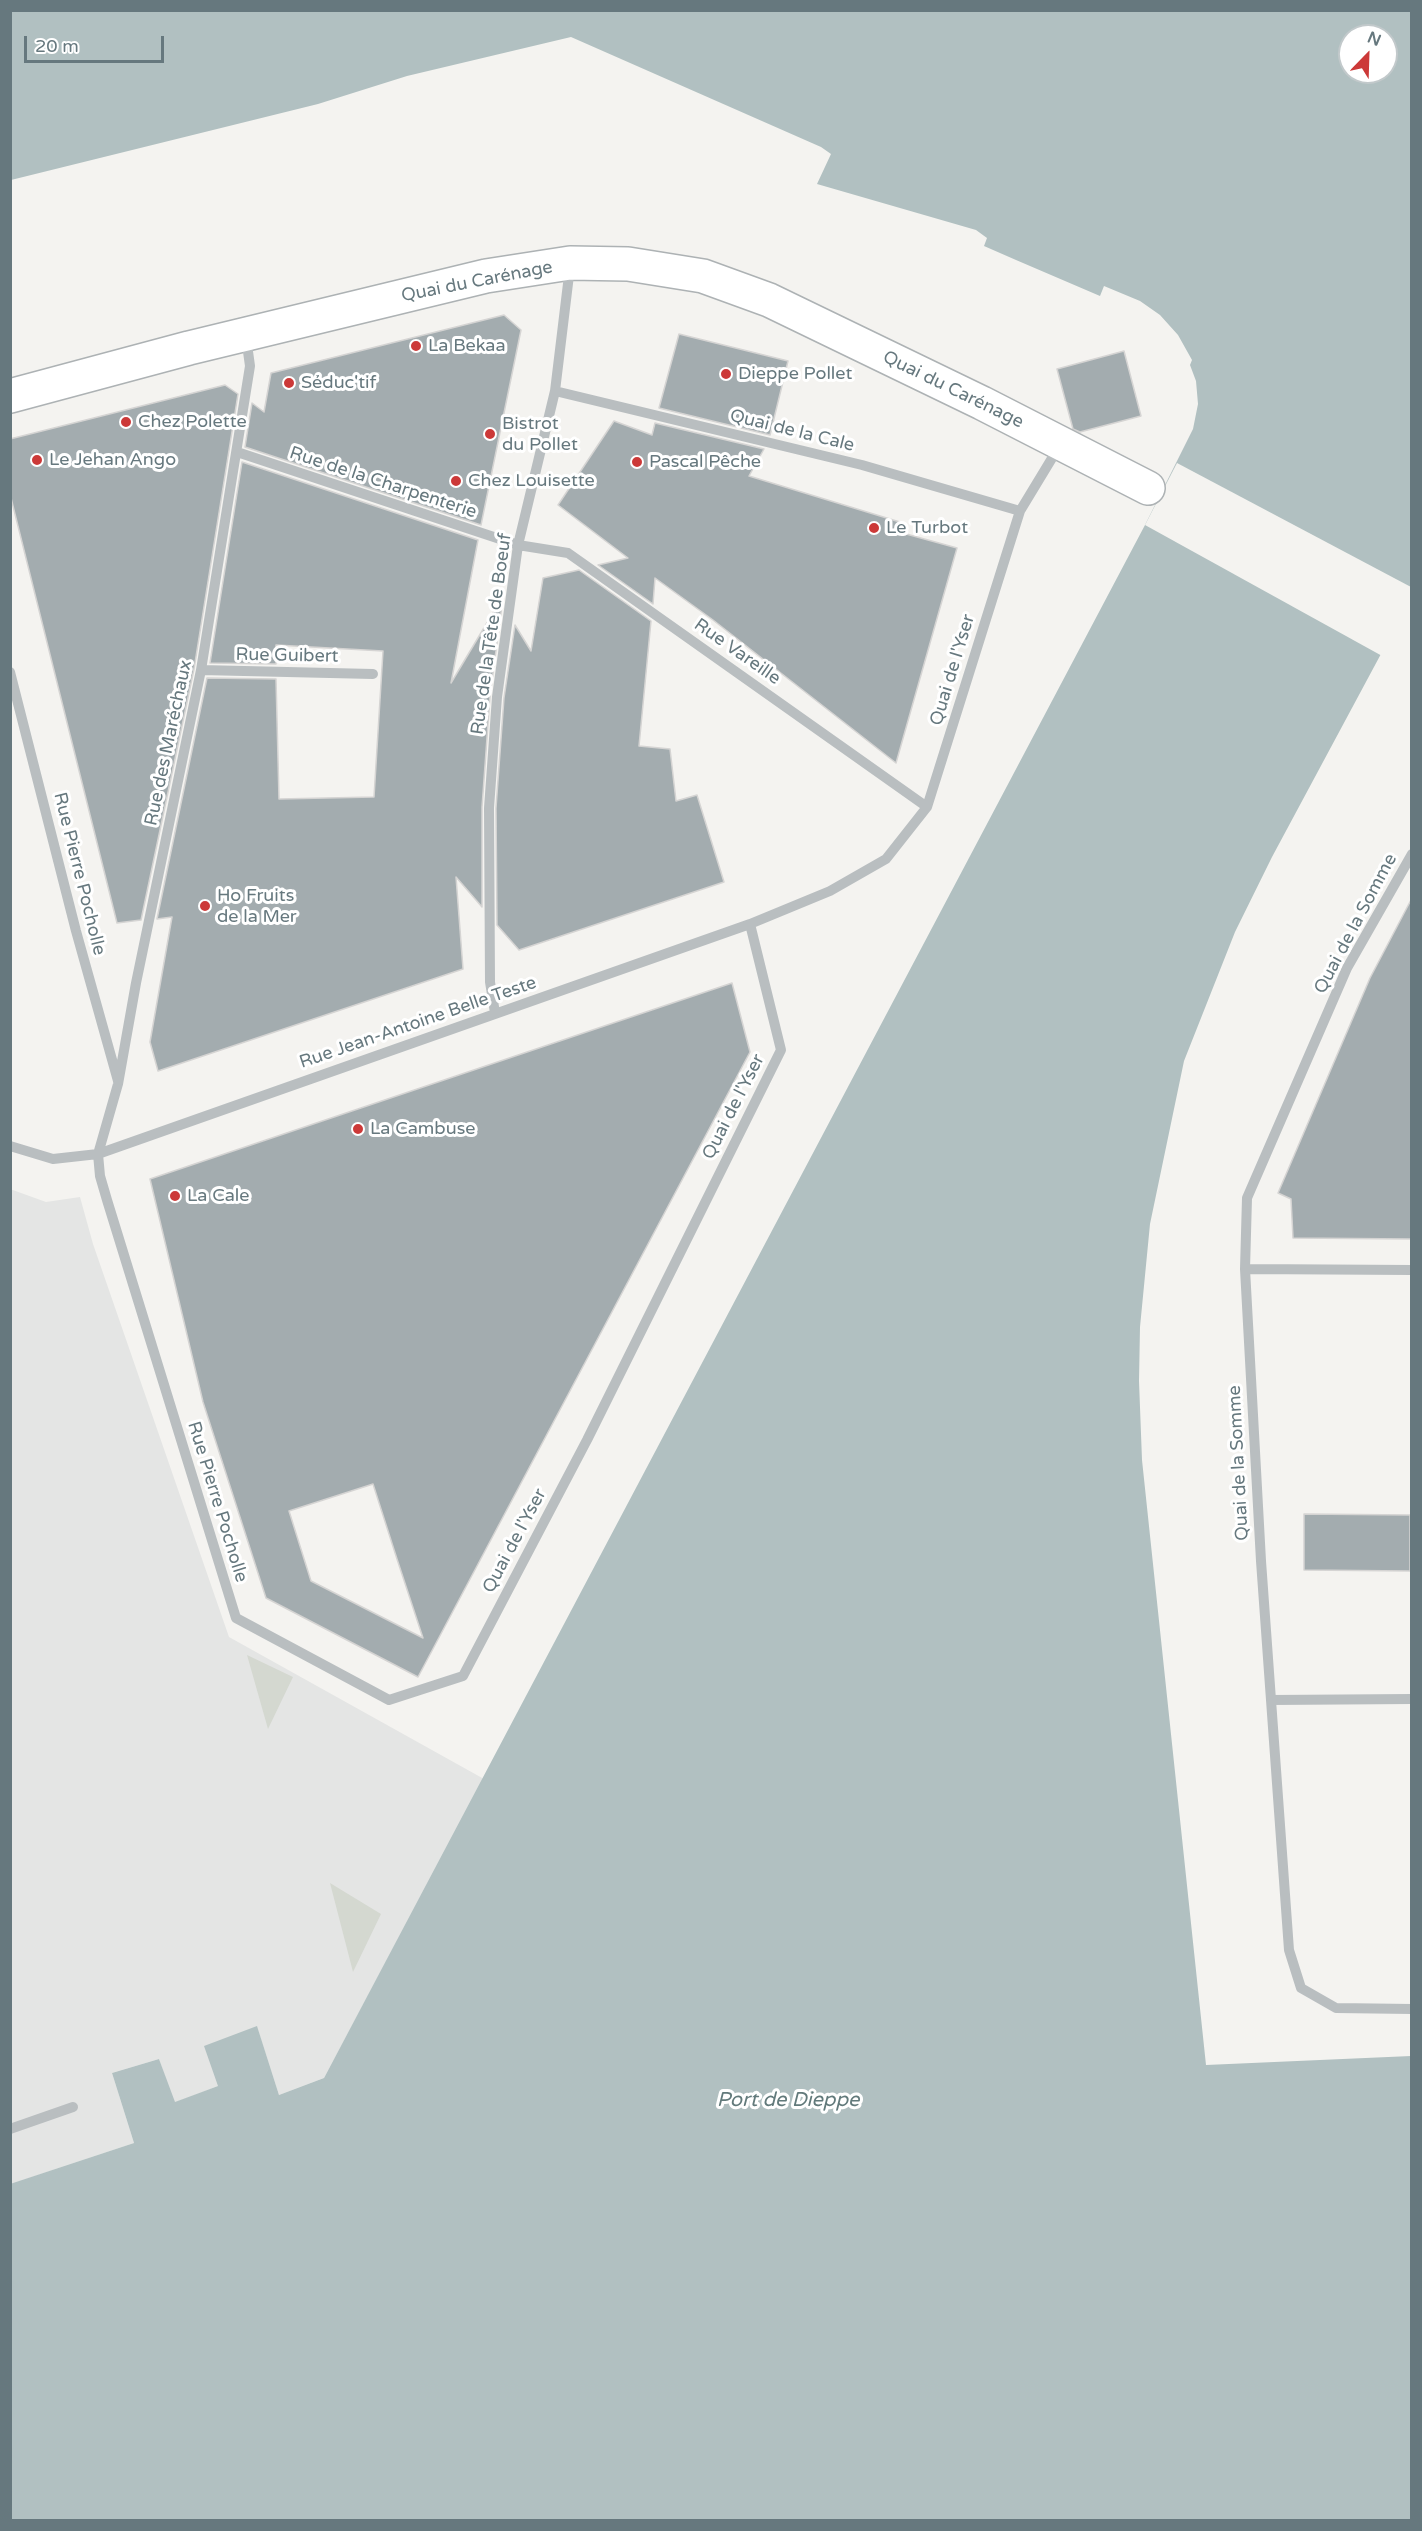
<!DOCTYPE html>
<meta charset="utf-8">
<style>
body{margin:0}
#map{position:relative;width:1422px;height:2531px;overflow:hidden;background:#f4f3f0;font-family:"Varela Round",sans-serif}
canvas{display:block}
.frame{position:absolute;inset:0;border:12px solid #66787e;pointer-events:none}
.north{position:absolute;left:1338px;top:24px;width:60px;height:60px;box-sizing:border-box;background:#fff;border:2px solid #c2c9cb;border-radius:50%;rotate:23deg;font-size:16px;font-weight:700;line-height:24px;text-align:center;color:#66787e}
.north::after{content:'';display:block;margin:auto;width:21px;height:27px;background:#cc3938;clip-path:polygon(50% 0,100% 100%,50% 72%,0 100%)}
.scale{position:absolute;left:24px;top:36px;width:140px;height:27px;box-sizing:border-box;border:3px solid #66787e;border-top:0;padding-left:8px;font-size:18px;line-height:21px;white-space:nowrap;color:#66787e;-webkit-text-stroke:4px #fff;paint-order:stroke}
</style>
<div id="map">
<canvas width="1422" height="2531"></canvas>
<div class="frame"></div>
<div class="north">N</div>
<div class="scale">20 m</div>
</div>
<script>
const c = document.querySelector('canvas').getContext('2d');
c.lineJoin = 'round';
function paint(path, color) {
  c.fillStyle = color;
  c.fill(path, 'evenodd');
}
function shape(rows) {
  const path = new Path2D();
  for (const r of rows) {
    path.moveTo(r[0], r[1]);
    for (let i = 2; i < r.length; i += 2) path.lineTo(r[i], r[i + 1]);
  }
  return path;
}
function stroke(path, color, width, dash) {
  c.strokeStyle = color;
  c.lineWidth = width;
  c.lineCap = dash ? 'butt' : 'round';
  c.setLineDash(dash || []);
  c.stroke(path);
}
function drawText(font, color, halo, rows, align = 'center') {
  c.font = font + ' "Varela Round",sans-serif';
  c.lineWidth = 6;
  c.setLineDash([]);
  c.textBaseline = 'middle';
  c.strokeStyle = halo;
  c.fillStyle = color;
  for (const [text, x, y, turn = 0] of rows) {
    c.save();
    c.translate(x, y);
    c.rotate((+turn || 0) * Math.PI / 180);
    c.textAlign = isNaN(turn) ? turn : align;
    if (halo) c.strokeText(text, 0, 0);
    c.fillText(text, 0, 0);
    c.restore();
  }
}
paint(shape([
 [10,1189,46,1202,80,1197,93,1244,229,1637,484,1779,324,2078,279,2095,257,2027,218,2086,174,2103,159,2059,112,2073,134,2143,11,2184]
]), '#e4e5e4');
paint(shape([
 [247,1655,293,1677,268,1729],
 [330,1883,381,1914,353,1972]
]), '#d4d8d0');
paint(shape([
 [11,11,1411,11,1411,598,1272,857,1235,932,1184,1061,1150,1224,1140,1327,1139,1381,1142,1460,1206,2065,1411,2056,1411,2520,11,2520,10,2184,134,2143,112,2073,159,2059,175,2102,218,2086,204,2046,257,2026,279,2095,324,2078,1145,525,1193,429,1198,404,1196,381,1190,365,1192,360,1178,335,1160,315,1140,301,1104,286,1100,296,1016,260,984,246,987,238,976,230,817,184,831,154,821,147,571,37,407,76,318,104,11,180],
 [1350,36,1386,36,1386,72,1350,72]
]), '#b1c0c1');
paint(shape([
 [1177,463,1411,587,1412,605,1384,657,1145,525]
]), '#f4f3f0');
const building = shape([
 [504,315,521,330,481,525,245,447,252,403,264,412,271,373,504,315],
 [679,334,788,361,770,435,659,408,679,334],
 [1124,351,1141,416,1080,432,1073,429,1057,369,1124,351],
 [225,385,238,394,194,669,141,920,117,923,10,494,10,439,225,385],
 [614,421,652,435,655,423,764,449,749,476,903,523,899,532,957,548,896,763,713,620,655,578,653,604,598,565,628,558,558,505,614,421],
 [242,462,478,540,451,683,500,601,502,605,490,696,482,807,482,907,456,877,463,969,158,1071,150,1042,172,917,157,919,207,678,276,679,279,799,374,797,383,651,276,645,276,664,210,663,242,462],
 [579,570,651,621,639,746,670,749,676,801,697,795,724,882,519,950,497,925,496,808,504,698,515,625,531,651,543,578,579,570],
 [1412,898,1412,1239,1293,1238,1291,1199,1278,1193,1370,978,1412,898],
 [732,983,750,1052,418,1677,266,1598,203,1402,150,1179,732,983],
 [373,1484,397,1559,423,1638,311,1581,289,1511,373,1484],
 [1304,1514,1410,1515,1410,1571,1304,1570,1304,1514]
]);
paint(building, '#a3acaf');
stroke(building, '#d5d4d3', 1.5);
const major = shape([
 [10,396,189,348,486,276,570,263,628,264,703,276,769,300,982,403,1148,488]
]);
stroke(major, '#adb2b4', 36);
stroke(shape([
 [246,337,250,366,201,670,136,983,118,1084,98,1154,100,1176,107,1200,236,1618,389,1700,463,1676,587,1440,781,1050,750,924],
 [555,391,862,465,1020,511],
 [237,452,518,545,568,553,927,807],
 [201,670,373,674],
 [10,672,76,931,118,1081],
 [1412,854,1347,968,1247,1198,1245,1269,1261,1561,1289,1950,1301,1988,1336,2008,1412,2009],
 [495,1013,490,982,489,808,497,697,518,545,555,391,570,267],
 [10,1146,53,1159,98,1154,750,924,830,891,886,859,927,807,1020,511,1060,445],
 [1245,1269,1412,1270],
 [1271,1700,1412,1699],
 [10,2129,73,2107]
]), '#b9bec0', 10);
stroke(major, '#fff', 33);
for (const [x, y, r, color] of [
 [416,346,6,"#cc3938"],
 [726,374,6,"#cc3938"],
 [289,383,6,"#cc3938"],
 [126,422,6,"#cc3938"],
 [490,434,6,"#cc3938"],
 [37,460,6,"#cc3938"],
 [637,462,6,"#cc3938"],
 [456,481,6,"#cc3938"],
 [874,528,6,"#cc3938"],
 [205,906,6,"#cc3938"],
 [358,1129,6,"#cc3938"],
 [175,1196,6,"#cc3938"]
]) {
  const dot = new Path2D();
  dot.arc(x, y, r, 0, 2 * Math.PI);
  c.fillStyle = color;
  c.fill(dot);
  stroke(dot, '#fff', 2);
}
drawText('18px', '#66787e', '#fff', [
 ["Quai du Carénage",477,282,-11],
 ["Quai du Carénage",953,390,26],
 ["Quai de la Cale",792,431,14],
 ["Rue de la Charpenterie",383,483,18],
 ["Rue de la Tête de Boeuf",492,634,-82],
 ["Rue Vareille",737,652,35],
 ["Rue Guibert",287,656,1],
 ["Quai de l'Yser",953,670,-73],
 ["Rue des Maréchaux",169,743,-78],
 ["Rue Pierre Pocholle",79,874,76],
 ["Quai de la Somme",1356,924,-62],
 ["Rue Jean-Antoine Belle Teste",418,1023,-19],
 ["Quai de l'Yser",734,1107,-63],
 ["Quai de la Somme",1239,1463,-93],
 ["Rue Pierre Pocholle",217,1502,73],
 ["Quai de l'Yser",515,1541,-62]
]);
drawText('18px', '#66787e', '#fff', [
 ["La Bekaa",428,346],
 ["Dieppe Pollet",738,374],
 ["Séduc'tif",301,383],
 ["Chez Polette",138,422],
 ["Bistrot",502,424],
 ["du Pollet",502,445],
 ["Le Jehan Ango",49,460],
 ["Pascal Pêche",649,462],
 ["Chez Louisette",468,481],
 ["Le Turbot",886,528],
 ["Ho Fruits",217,896],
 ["de la Mer",217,917],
 ["La Cambuse",370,1129],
 ["La Cale",187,1196]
], 'left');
drawText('italic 20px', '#627a7b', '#fff', [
 ["Port de Dieppe",788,2101]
]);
</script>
